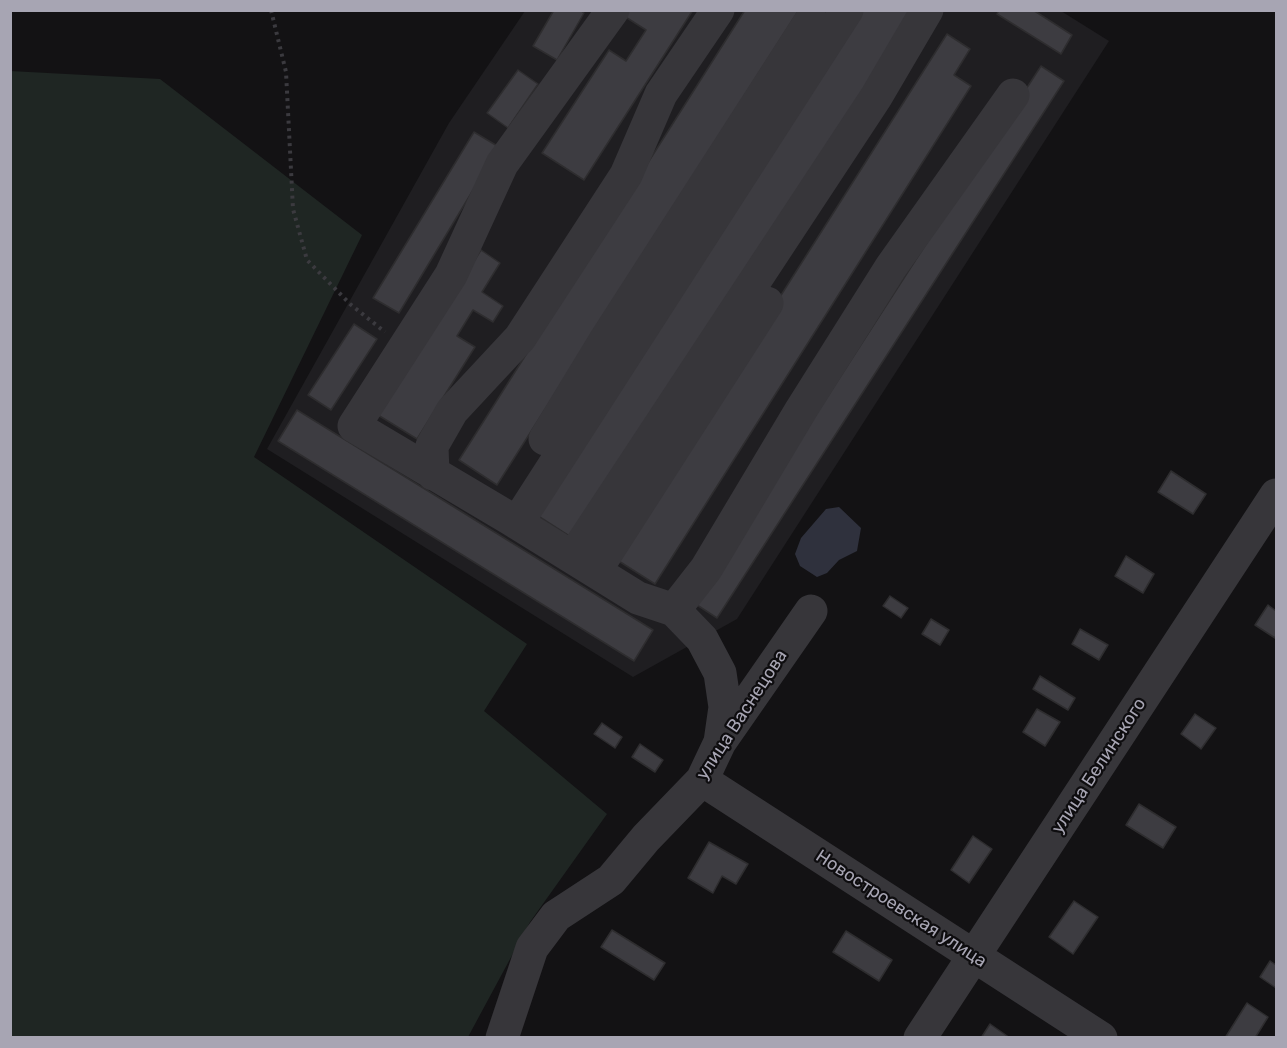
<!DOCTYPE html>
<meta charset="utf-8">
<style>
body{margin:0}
#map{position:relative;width:1287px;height:1048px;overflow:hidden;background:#131214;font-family:Rubik,sans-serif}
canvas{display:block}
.frame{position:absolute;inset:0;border:12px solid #a7a5b3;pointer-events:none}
</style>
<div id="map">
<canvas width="1287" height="1048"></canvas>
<div class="frame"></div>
</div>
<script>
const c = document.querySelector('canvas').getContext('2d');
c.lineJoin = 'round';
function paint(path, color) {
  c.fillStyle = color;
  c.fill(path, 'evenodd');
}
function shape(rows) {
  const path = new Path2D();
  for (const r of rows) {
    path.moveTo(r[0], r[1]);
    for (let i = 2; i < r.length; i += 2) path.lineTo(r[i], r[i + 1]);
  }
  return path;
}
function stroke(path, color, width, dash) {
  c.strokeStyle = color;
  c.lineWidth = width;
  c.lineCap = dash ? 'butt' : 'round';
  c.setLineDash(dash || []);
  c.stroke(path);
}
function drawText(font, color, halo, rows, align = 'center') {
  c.font = font + ' Rubik,sans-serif';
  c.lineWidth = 4.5;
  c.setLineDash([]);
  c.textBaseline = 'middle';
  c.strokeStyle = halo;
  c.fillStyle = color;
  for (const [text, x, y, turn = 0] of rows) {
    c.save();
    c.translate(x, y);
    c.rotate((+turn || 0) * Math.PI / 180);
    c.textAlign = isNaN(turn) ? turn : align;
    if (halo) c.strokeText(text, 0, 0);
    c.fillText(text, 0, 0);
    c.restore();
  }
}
paint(shape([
 [525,11,1061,11,1109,41,737,619,633,677,267,449,449,123]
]), '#1f1e21');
paint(shape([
 [10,71,160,79,362,235,254,457,527,644,484,711,607,814,530,922,468,1037,11,1037]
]), '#1f2623');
paint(shape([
 [839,507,861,528,857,551,839,560,827,573,817,577,800,566,795,554,801,538,826,509]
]), '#2f313d');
const building = shape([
 [554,10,580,10,584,13,557,60,533,46,554,10],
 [627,10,693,10,584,180,542,153,609,50,626,61,646,30,624,16,627,10],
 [745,10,799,10,497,485,459,460,745,10],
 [859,10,918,10,574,539,532,512,859,10],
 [999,10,1033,10,1072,35,1061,54,997,14,999,10],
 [947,34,970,49,954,75,971,86,655,584,614,558,947,34],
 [1041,66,1064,81,717,618,694,603,1041,66],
 [518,70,538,84,508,128,487,113,518,70],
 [474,132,499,147,399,313,373,298,474,132],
 [481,250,500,263,482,292,503,306,493,322,473,310,457,336,475,347,417,439,378,415,481,250],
 [354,324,377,339,331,410,308,395,354,324],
 [297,410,653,630,634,661,278,441,297,410],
 [1171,471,1206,494,1193,514,1158,492,1171,471],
 [1126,556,1154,574,1143,593,1115,576,1126,556],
 [890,596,908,608,901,618,883,606,890,596],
 [1268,605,1276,611,1276,635,1275,638,1255,625,1268,605],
 [931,619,949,630,940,645,922,634,931,619],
 [1080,629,1108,645,1099,660,1072,644,1080,629],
 [1040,676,1075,698,1068,710,1033,689,1040,676],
 [1037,709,1060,722,1045,746,1023,732,1037,709],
 [1195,714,1216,728,1201,749,1181,734,1195,714],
 [602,723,622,737,615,748,594,734,602,723],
 [640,744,663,760,655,772,632,757,640,744],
 [1139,804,1176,827,1163,848,1126,825,1139,804],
 [973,836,992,849,969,883,951,870,973,836],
 [709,842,748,864,736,884,722,876,713,893,688,878,709,842],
 [1074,901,1098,917,1073,954,1049,937,1074,901],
 [612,930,665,963,654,980,601,947,612,930],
 [846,931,892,960,879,981,833,952,846,931],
 [1270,961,1276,965,1276,988,1260,977,1270,961],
 [1247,1003,1268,1017,1255,1038,1225,1038,1247,1003],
 [990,1024,1010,1038,981,1038,990,1024]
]);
paint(building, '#3d3c41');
stroke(building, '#2e2d2f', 1.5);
stroke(shape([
 [271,10,286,72,293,209,307,260,350,304,385,332]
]), '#3b3a3f', 4, [3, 4.5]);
stroke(shape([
 [613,10,502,164,451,275,354,426,509,518,638,598,674,610,702,639,720,673,725,707,720,742],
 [545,439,604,342,811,20],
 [433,474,432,446,452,411,520,338,626,175,661,94,718,10],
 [517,523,847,10],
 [573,557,876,97,927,10],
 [595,571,767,303],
 [674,610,706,569,801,410,891,267,1013,95],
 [702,780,1101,1038],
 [502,1038,532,948,556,916,611,880,646,838,702,780,720,742,811,611],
 [920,1038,1276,495]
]), '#37363a', 33);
drawText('18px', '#a7a5b3', '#0e0d0f', [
 ["улица Васнецова",742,715,-57],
 ["улица Белинского",1099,766,-57],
 ["Новостроевская улица",901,909,33]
]);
</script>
